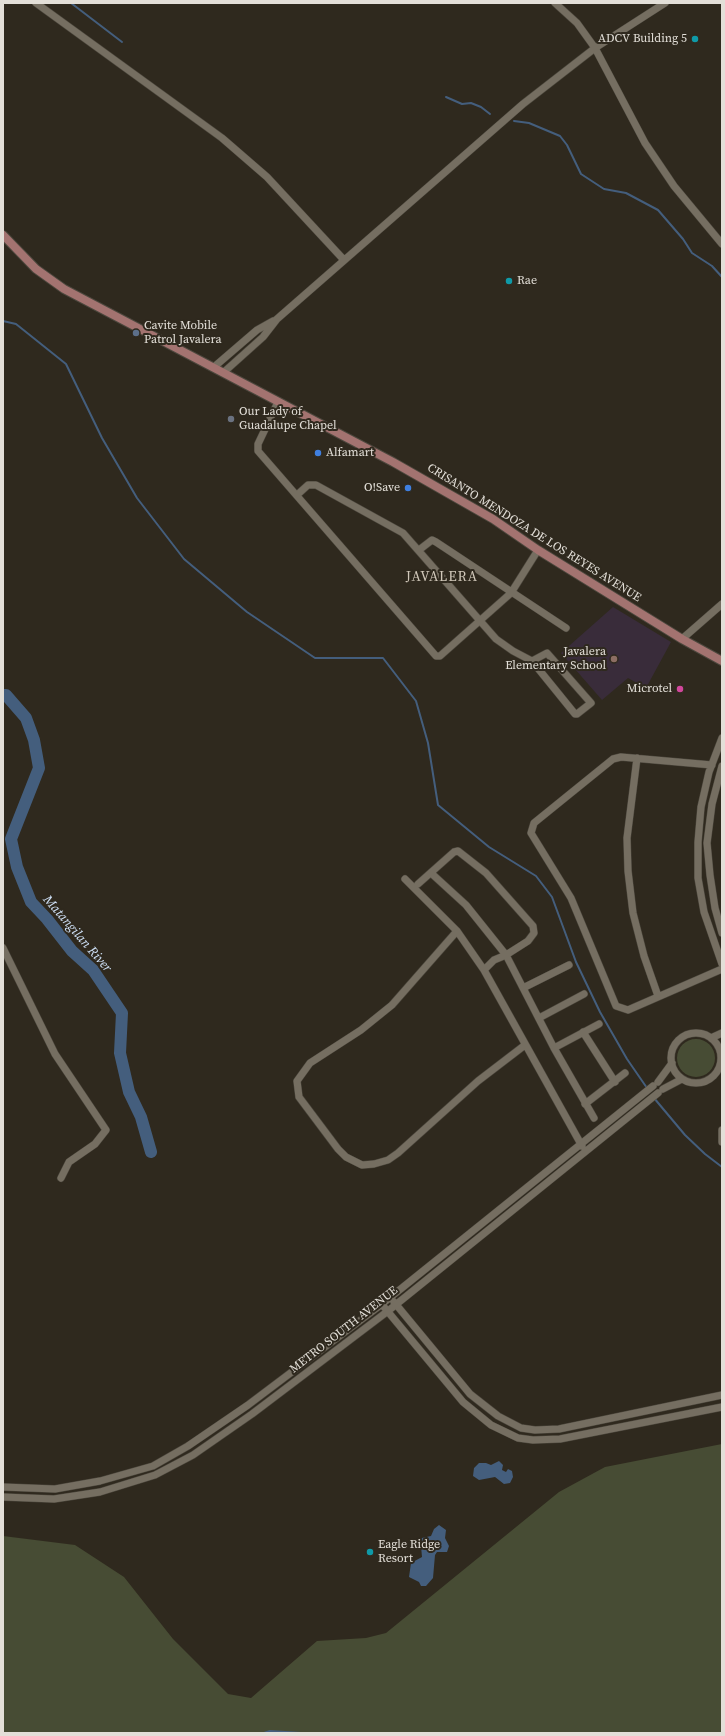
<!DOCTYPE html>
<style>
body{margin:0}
#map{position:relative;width:725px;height:1736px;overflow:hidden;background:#2f291e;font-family:"Source Serif 4",serif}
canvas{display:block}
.frame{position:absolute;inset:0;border:4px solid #e3dfd8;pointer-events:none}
</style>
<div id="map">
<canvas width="725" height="1736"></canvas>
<div class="frame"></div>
</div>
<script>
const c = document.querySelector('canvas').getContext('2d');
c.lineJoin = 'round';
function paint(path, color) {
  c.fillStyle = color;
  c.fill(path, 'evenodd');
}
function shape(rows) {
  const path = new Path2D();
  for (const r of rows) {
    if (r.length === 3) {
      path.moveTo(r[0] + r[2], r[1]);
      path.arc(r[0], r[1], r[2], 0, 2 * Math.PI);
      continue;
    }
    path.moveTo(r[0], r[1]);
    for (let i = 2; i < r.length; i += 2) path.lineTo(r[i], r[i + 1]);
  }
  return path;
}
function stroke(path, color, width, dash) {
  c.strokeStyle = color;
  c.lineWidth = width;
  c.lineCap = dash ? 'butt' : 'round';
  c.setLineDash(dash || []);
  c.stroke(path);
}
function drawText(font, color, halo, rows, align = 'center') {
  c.font = font + ' "Source Serif 4",serif';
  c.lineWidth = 4;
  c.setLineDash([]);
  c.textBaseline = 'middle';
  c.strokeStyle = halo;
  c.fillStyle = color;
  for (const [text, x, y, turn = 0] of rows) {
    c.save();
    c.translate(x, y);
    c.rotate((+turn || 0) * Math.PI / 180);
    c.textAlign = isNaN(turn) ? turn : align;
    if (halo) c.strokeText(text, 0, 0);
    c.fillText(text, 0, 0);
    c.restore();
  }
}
paint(shape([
 [613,607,671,642,646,688,628,678,602,700,561,653]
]), '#392c3a');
paint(shape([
 [696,1058,19],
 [722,1444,722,1733,3,1733,3,1536,75,1545,124,1577,173,1639,228,1694,251,1698,317,1641,366,1638,386,1633,559,1492,605,1467]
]), '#474c34');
paint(shape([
 [499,1461,503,1465,502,1470,506,1472,508,1469,512,1471,513,1477,510,1483,504,1484,495,1477,479,1480,473,1476,474,1468,479,1463,486,1463,491,1465],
 [439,1525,446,1530,445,1538,449,1546,447,1552,437,1552,435,1555,433,1578,426,1586,421,1586,419,1582,409,1577,411,1563,422,1557,421,1546,417,1544,422,1538,431,1536,434,1529]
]), '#445e7d');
stroke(shape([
 [71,3,122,42],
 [446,97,462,104,471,103,481,107,490,114],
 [514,121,529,123,560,136,567,145,581,174,604,189,626,193,658,210,683,239,692,253,712,266,722,277],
 [3,321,16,324,66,364,102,438,137,498,184,559,247,612,315,658,383,658,416,701,428,743,438,805,489,847,536,876,552,897,576,962,600,1012,627,1059,647,1088],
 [654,1098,685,1135,705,1154,722,1167],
 [264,1733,270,1731,301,1733],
 [359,1733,370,1733]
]), '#445e7d', 2);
stroke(shape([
 [3,695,6,695,26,718,34,740,39,768,11,839,17,867,31,902,47,919,72,951,93,970,122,1013,120,1053,129,1092,141,1117,151,1152]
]), '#445e7d', 12);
const minor = shape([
 [36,3,222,138,267,177,344,260],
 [555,3,577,23,595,48,645,143,674,186,722,244],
 [214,367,257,330,273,321],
 [224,372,263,337,277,319,523,104,595,48,665,3],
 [278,402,258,444,258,451,436,656,440,656,511,593,538,550],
 [297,495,308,485,316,485,403,533,496,639,513,651,532,661,575,714,577,714,591,703,547,653,532,661],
 [419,550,432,540,436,542,566,628],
 [682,639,722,604],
 [722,738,709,772,701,807,698,842,698,878,704,912,722,964],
 [637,758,627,838,628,871,633,913,644,956,658,996],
 [712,765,621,757,613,759,534,823,531,833,571,898,616,1006,628,1010,722,969],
 [722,766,712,804,707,843,710,875,715,908,722,933],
 [431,873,466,905,506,955,554,1048,594,1118],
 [405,879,457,931,484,970,582,1146],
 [418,884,454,852,458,851,486,873,533,926,534,933,528,941,506,955,494,960,484,970],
 [457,931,392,1005,361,1030,310,1063,297,1081,299,1097,338,1149,346,1157,362,1165,374,1164,388,1160,398,1153,478,1081,525,1045],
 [3,948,55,1054,106,1130,95,1144,69,1162,61,1178],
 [523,988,569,965],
 [539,1018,584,994],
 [583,1032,615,1082],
 [696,1058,25],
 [711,1038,722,1033],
 [554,1048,599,1024],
 [658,1082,672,1063],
 [663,1089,682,1079],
 [585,1104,625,1073],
 [722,1130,722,1142],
 [394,1302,470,1394,498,1416,521,1428,535,1430,559,1429,722,1395],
 [384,1307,463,1402,491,1425,518,1438,533,1440,560,1439,722,1407],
 [3,1487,55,1489,100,1481,153,1466,188,1446,248,1405,382,1304,653,1086],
 [3,1497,54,1499,100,1492,155,1475,193,1455,252,1414,388,1311,658,1093]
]);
const major = shape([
 [3,235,36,269,64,289,393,462,493,519,538,550,682,639,722,661]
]);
stroke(minor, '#4c473d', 8);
stroke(major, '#4c473d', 10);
stroke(minor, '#756e61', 7);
stroke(major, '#a37370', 8);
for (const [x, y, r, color] of [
 [695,39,4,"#0f9aa8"],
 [509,281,4,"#0f9aa8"],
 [136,333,4,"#5c6f8a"],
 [231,419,4,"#6b7280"],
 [318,453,4,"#3f7fe0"],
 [408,488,4,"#3f7fe0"],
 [614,659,4,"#8d6e63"],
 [680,689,4,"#d1479c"],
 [370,1552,4,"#0f9aa8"]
]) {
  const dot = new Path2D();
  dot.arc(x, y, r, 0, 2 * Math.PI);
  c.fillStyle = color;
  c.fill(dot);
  stroke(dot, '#2f291e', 1.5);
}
drawText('12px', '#e3dfd8', '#2f291e', [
 ["ADCV Building 5",687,39,"right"],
 ["Rae",517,281],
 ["Cavite Mobile",144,326],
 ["Patrol Javalera",144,340],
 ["Our Lady of",239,412],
 ["Guadalupe Chapel",239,426],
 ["Alfamart",326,453],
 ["O!Save",400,488,"right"],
 ["Javalera",606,652,"right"],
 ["Elementary School",606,666,"right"],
 ["Microtel",672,689,"right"],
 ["Eagle Ridge",378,1545],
 ["Resort",378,1559]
], 'left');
drawText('12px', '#e3dfd8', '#2f291e', [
 ["CRISANTO MENDOZA DE LOS REYES AVENUE",534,533,32],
 ["METRO SOUTH AVENUE",344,1330,-38]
]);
drawText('italic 13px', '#d0e2f8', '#2f291e', [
 ["Matangilan River",77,934,49]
]);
c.letterSpacing = '1px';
drawText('14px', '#d1c8ba', '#2f291e', [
 ["JAVALERA",442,577]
]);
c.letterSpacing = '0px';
</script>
